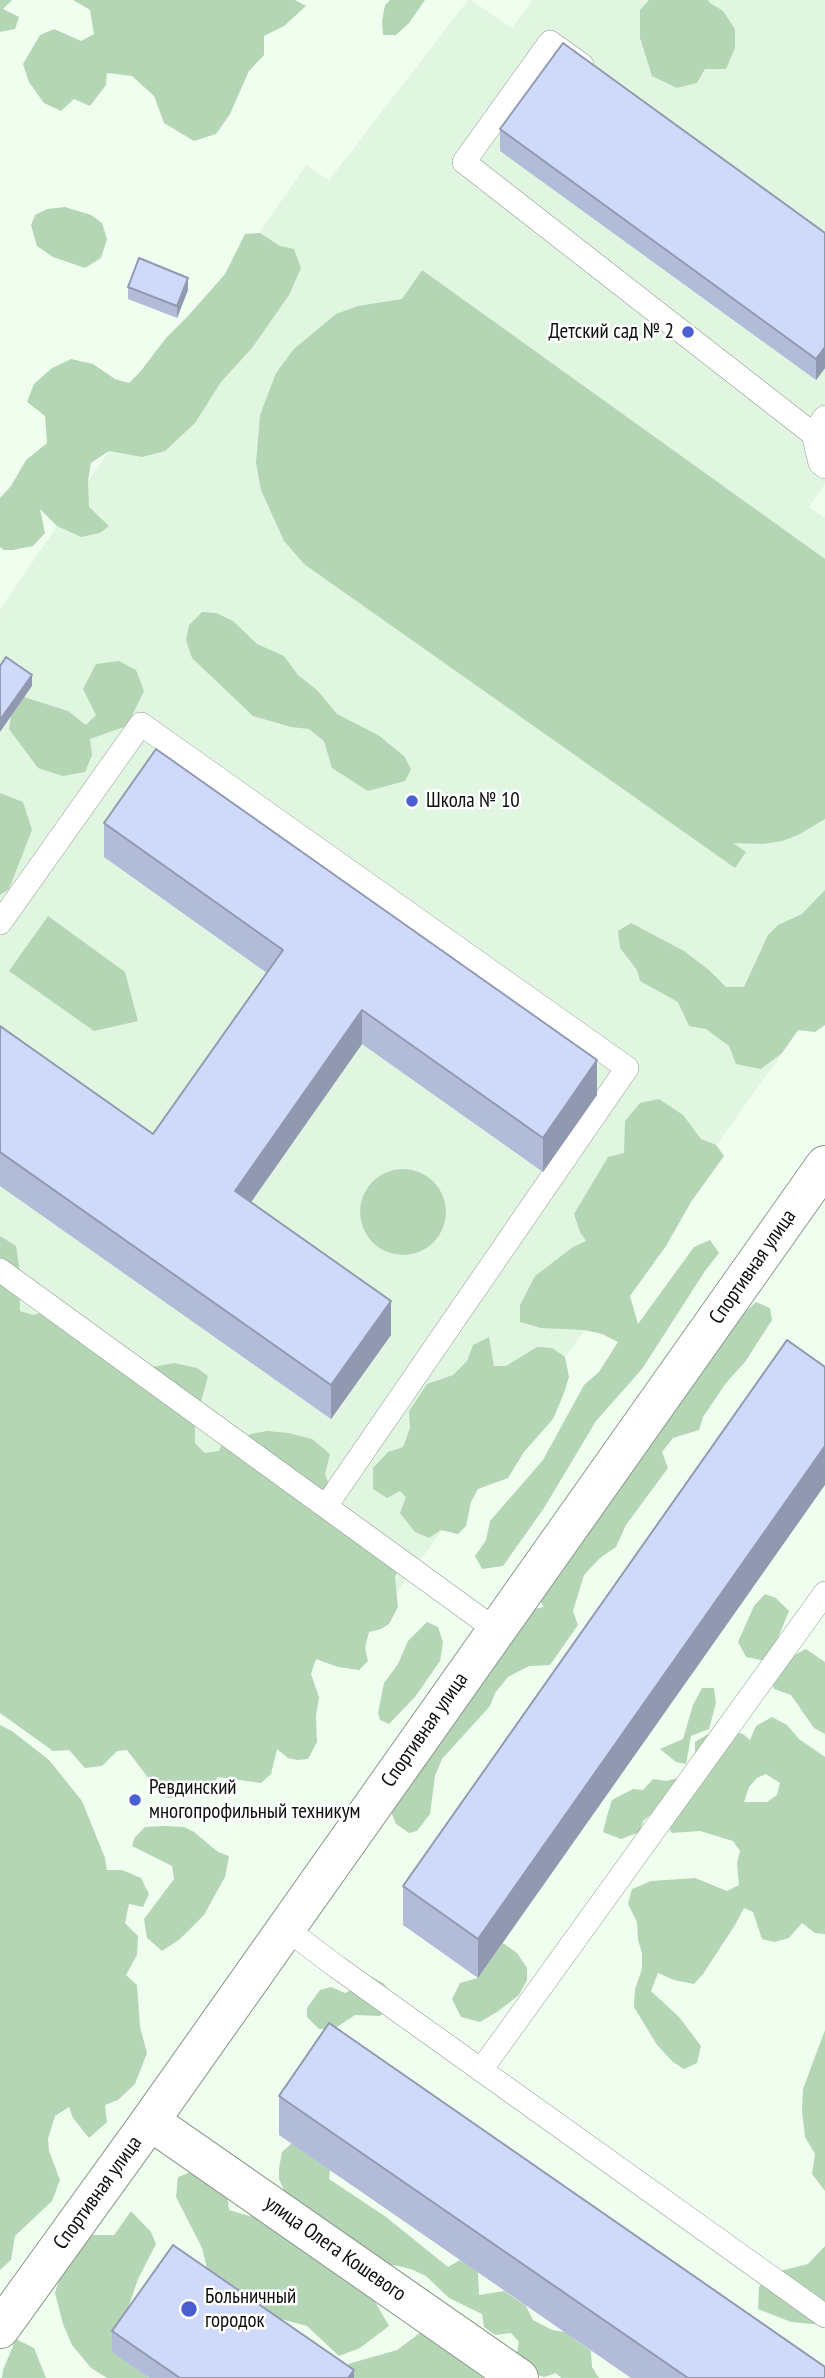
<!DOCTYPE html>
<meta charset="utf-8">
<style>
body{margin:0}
canvas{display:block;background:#f0feef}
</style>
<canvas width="825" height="2378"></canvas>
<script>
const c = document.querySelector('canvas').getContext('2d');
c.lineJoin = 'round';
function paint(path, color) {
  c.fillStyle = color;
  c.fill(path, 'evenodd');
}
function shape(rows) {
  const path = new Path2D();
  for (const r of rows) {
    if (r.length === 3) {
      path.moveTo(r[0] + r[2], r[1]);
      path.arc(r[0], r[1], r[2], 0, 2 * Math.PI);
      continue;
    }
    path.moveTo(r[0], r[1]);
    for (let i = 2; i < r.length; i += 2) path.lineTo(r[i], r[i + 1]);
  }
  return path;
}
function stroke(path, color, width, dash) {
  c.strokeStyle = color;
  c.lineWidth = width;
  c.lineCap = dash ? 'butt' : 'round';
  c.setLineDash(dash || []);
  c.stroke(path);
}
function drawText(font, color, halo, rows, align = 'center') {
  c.font = font + ' "PT Sans Narrow",sans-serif';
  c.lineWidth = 5;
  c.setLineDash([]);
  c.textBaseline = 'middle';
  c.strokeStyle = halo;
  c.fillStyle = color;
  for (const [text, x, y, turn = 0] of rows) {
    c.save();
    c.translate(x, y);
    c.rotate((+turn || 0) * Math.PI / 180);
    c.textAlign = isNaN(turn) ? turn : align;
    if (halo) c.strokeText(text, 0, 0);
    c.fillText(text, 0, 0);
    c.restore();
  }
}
paint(shape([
 [468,0,471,0,512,28,532,0,825,0,825,484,809,507,825,518,825,993,350,1659,0,1398,0,609,306,165,329,180]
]), '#e1f6e1');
paint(shape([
 [0,0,12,0,3,9,19,17,15,29,0,32],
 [73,0,295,0,306,6,284,26,264,36,264,55,249,71,230,114,216,134,194,141,164,123,154,96,132,76,107,73,106,85,90,106,74,99,61,111,44,103,29,82,23,64,40,35,54,29,81,41,94,34,90,10],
 [390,0,425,0,409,23,396,35,383,35,382,21,385,5],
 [649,0,708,0,710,3,723,11,735,29,735,48,726,69,705,69,697,83,677,88,652,76,640,38,640,10],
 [65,207,91,215,102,223,107,239,101,258,85,268,53,257,37,246,31,225,35,215,47,209],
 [260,233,280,246,294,249,301,268,289,295,252,348,221,382,195,423,165,451,142,457,109,451,91,463,88,481,89,507,109,526,100,533,81,537,57,526,40,509,45,533,33,546,13,550,4,550,0,547,0,498,11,486,26,460,47,443,45,416,27,402,34,384,52,368,71,359,93,364,115,379,129,383,140,372,166,338,188,316,225,274,245,234],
 [422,270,825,559,825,819,798,835,782,841,763,844,733,843,746,852,735,868,304,564,284,541,261,490,256,463,260,415,276,373,294,349,336,314,358,306,402,299],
 [202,612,216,613,233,621,257,644,284,656,298,675,317,690,337,714,378,735,404,756,411,769,405,781,368,791,332,768,324,741,309,729,291,727,253,716,192,658,186,640,189,625],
 [119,661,136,670,144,691,127,726,90,739,92,755,85,772,63,776,38,768,9,729,11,716,24,697,68,711,86,725,96,715,83,689,96,664],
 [0,793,23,802,32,830,9,889,0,895],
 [825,890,825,1025,815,1032,798,1030,782,1053,761,1069,736,1064,729,1046,706,1029,689,1026,678,1002,640,981,637,970,620,948,618,931,631,923,684,951,709,970,726,987,744,987,768,935,778,925,802,914],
 [48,916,125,972,138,1021,94,1031,9,971],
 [659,1099,683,1115,701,1139,716,1145,724,1156,691,1202,666,1246,630,1296,638,1324,694,1247,710,1240,719,1253,705,1271,642,1369,596,1421,544,1508,503,1566,482,1569,475,1556,486,1540,490,1521,543,1460,584,1385,599,1372,618,1342,602,1334,584,1330,541,1328,520,1322,520,1305,535,1276,573,1247,586,1241,580,1232,574,1214,608,1157,624,1153,625,1121,640,1103],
 [403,1212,43],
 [0,1236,16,1246,19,1266,20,1311,33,1315,54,1309,152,1367,174,1363,197,1368,208,1376,195,1424,195,1443,205,1453,219,1451,222,1444,238,1442,251,1434,267,1431,289,1433,312,1439,330,1454,325,1474,333,1495,399,1568,395,1577,398,1607,389,1624,381,1629,369,1632,365,1648,368,1661,359,1670,338,1667,316,1659,311,1674,319,1697,316,1716,317,1742,308,1759,297,1760,288,1758,277,1749,271,1774,261,1783,218,1777,206,1793,168,1798,156,1788,127,1750,117,1751,102,1766,85,1768,69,1750,53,1751,0,1713],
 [756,1302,770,1308,772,1320,745,1362,726,1383,703,1417,699,1430,673,1438,662,1452,668,1468,626,1525,616,1547,600,1558,584,1575,573,1611,578,1625,550,1665,529,1666,508,1677,495,1693,490,1706,442,1759,435,1776,430,1814,417,1831,409,1833,396,1824,391,1812,534,1609,544,1607,530,1583,735,1322],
 [489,1337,494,1366,506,1366,537,1347,552,1348,565,1357,569,1377,564,1393,553,1419,524,1452,508,1478,478,1489,471,1502,466,1526,458,1534,441,1530,429,1538,415,1532,400,1513,406,1497,400,1491,387,1498,373,1489,373,1468,388,1452,403,1447,410,1428,409,1411,427,1384,453,1375,467,1361,473,1345],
 [765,1594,776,1598,789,1611,777,1640,784,1651,791,1657,806,1649,825,1662,825,1734,814,1728,791,1695,774,1689,765,1661,746,1657,738,1642,754,1606],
 [427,1622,438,1627,443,1642,440,1661,415,1697,389,1724,380,1720,378,1713,384,1683,398,1664,408,1641],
 [702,1688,714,1688,716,1703,709,1729,691,1736,686,1764,676,1762,660,1749,683,1739,693,1705],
 [772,1717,787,1725,799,1739,825,1757,825,1934,815,1933,802,1923,789,1938,774,1942,762,1939,753,1912,744,1908,735,1925,703,1974,694,1984,674,1980,658,1973,651,1991,679,2017,701,2046,697,2063,684,2069,673,2062,657,2045,634,2007,635,1989,642,1969,642,1953,638,1940,637,1922,628,1904,632,1889,651,1881,695,1878,727,1891,739,1885,737,1863,740,1851,733,1841,700,1831,672,1833,662,1819,651,1814,643,1821,640,1832,621,1839,603,1832,607,1816,612,1800,633,1789,643,1790,653,1779,666,1781,681,1777,695,1756,695,1742,718,1728,743,1734,750,1740,756,1726],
 [766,1774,780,1783,777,1795,767,1802,744,1802,749,1787,757,1778],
 [0,1725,12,1731,49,1760,82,1801,105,1858,107,1870,122,1870,141,1878,149,1894,143,1907,129,1904,125,1923,138,1936,137,1955,126,1975,137,1985,140,2027,147,2053,135,2084,118,2100,105,2105,107,2122,89,2138,73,2118,69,2107,55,2116,48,2139,49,2151,60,2180,52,2201,15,2236,11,2260,0,2270],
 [165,1826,184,1827,194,1832,218,1852,229,1856,225,1877,204,1915,180,1939,162,1951,147,1938,144,1919,174,1879,172,1866,132,1846,135,1837,145,1827],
 [503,1943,517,1953,527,1968,527,1980,519,1995,497,2012,480,2022,461,2017,452,1999,460,1983,478,1978],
 [370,1976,383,1983,390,1991,391,2006,380,2016,355,2015,334,2029,319,2029,307,2017,307,2008,320,1990,331,1987,345,1993,353,1989,353,1978],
 [825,2030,825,2191,812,2174,815,2154,805,2137,802,2111,803,2089],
 [292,2143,330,2170,329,2179,386,2217,448,2267,460,2260,478,2272,479,2295,504,2291,526,2306,533,2320,552,2330,565,2332,591,2351,592,2367,599,2378,561,2378,556,2373,544,2377,529,2372,516,2358,519,2342,511,2333,495,2335,484,2327,482,2314,449,2298,426,2276,411,2269,388,2264,286,2195,279,2179,279,2168,282,2152],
 [196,2170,227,2193,229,2210,249,2216,273,2219,373,2298,389,2326,360,2348,339,2356,307,2326,266,2315,259,2301,208,2273,202,2248,176,2197,178,2177],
 [131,2211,151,2232,156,2244,138,2279,113,2352,149,2378,107,2378,91,2368,72,2345,63,2324,55,2293,65,2260,85,2235,114,2235],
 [825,2246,825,2317,822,2325,791,2322,758,2309,759,2287,768,2274,808,2264],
 [420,2333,458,2356,484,2378,351,2378,348,2364,397,2350],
 [16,2339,34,2348,46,2378,2,2378,3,2370]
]), '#b4d6b4');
const lane = shape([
 [582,65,550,42,464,162,813,434,820,463,825,467],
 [813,434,825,417],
 [0,923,141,724,627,1068,326,1506],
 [0,1270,496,1630],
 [285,1928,337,1967,825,2316],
 [481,2070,825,1593]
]);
const street = shape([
 [0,2329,150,2121,825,1165]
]);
const secondary = shape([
 [150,2121,519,2378]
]);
stroke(lane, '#8e9c8e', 24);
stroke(street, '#8e9c8e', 40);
stroke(secondary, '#8e9c8e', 40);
stroke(lane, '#fff', 23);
stroke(street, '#fff', 38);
stroke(secondary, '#fff', 38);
paint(shape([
 [500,129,825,233,825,368,816,380,500,151],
 [128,287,188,290,177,318,128,299],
 [104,823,597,1095,543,1172,362,1044,251,1202,391,1335,331,1419,0,1186,0,1026,153,1134,267,973,104,857],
 [787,1340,478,1978,403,1925,403,1886],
 [279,2096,825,2378,631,2378,279,2135],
 [112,2331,354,2378,149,2378,112,2352]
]), '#b2bbd8');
paint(shape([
 [188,278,188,290,177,318,177,306],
 [825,347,825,368,816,380,816,359],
 [32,675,32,686,0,732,0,720],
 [362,1010,362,1044,235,1225,235,1191],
 [597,1060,597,1095,543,1172,543,1138],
 [391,1301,391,1335,331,1419,331,1385],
 [825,1446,825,1485,478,1978,478,1939],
 [354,2370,354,2378,348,2378]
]), '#9199b0');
const building = shape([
 [563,43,825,233,825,347,816,359,500,129,563,43],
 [139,258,188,278,177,306,128,287,139,258],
 [6,657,32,675,0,720,0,666,6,657],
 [156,749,597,1060,543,1138,362,1010,235,1191,391,1301,331,1385,0,1152,0,1026,153,1134,283,950,104,823,156,749],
 [787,1340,825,1367,825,1446,478,1939,403,1886,787,1340],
 [329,2023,825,2367,825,2378,688,2378,279,2096,329,2023],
 [173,2245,354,2370,348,2378,180,2378,112,2331,173,2245]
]);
paint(building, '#cfdafb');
stroke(building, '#9199b0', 2);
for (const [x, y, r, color] of [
 [688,332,7,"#4a5dd1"],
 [412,801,7,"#4a5dd1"],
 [135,1800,7,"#4a5dd1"],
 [189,2309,9,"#4a5dd1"]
]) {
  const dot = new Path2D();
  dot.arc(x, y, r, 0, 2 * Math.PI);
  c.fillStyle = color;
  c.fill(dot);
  stroke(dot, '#fff', 2.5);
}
drawText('21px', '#0b100b', '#fff', [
 ["Детский сад № 2",674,332,"right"],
 ["Школа № 10",426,801],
 ["Ревдинский",149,1788],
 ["многопрофильный техникум",149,1812],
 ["Больничный",205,2297],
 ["городок",205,2321]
], 'left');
drawText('21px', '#0b100b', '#fff', [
 ["Спортивная улица",753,1267,-55],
 ["Спортивная улица",425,1730,-55],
 ["Спортивная улица",98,2193,-54],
 ["улица Олега Кошевого",335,2249,35]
]);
</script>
